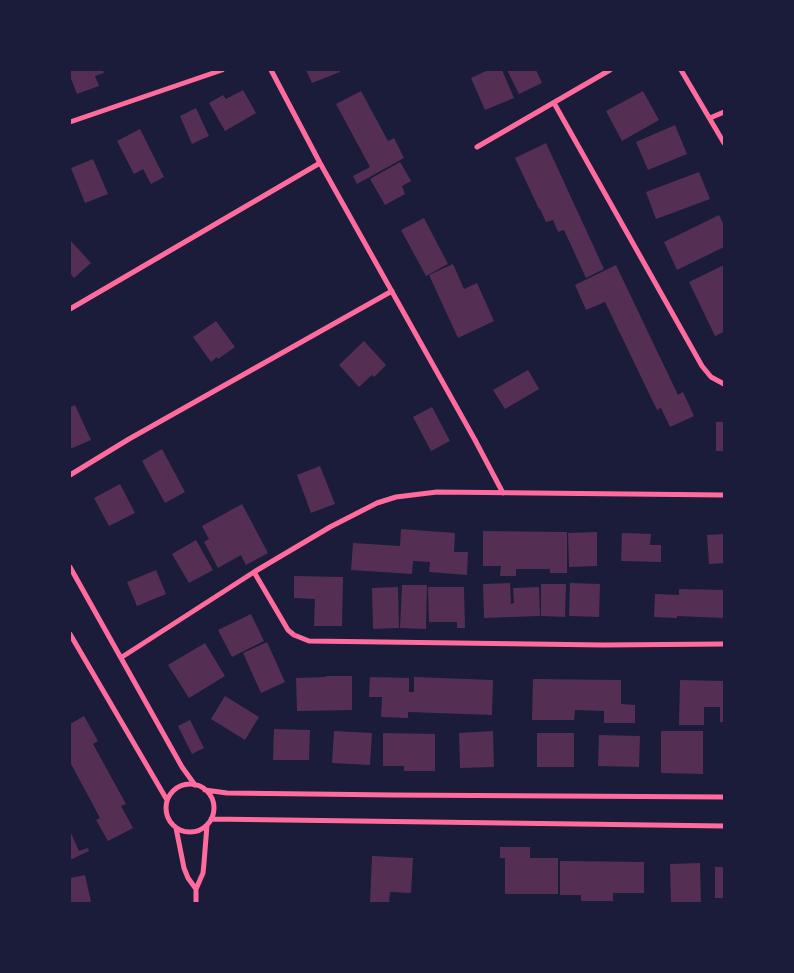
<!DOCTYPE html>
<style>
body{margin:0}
#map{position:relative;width:794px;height:973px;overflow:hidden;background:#1b1b3a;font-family:Figtree,sans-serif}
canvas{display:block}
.frame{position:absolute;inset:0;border:71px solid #1b1b3a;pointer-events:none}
</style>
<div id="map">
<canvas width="794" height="973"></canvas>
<div class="frame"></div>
</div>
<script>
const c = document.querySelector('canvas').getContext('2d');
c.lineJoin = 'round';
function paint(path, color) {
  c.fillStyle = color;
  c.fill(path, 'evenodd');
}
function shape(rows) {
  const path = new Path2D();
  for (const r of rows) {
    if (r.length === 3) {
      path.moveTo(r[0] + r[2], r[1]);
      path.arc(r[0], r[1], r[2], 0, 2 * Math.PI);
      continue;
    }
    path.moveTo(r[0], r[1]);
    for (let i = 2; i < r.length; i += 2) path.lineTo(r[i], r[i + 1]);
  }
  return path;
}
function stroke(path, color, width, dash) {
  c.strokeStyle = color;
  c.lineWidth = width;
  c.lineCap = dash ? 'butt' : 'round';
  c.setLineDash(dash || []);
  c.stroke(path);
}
paint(shape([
 [70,70,103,70,104,73,95,76,99,86,77,94,70,76],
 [306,70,339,70,340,72,312,83],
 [488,70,502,70,514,98,485,110,471,78],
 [507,70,536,70,542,83,519,94],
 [243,90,256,113,225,131,209,103,223,95,226,99],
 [361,91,388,141,394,138,404,158,357,184,353,176,370,167,336,104],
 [643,91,659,120,622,141,606,111],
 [196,108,209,136,192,144,180,116],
 [675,125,687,154,648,170,636,142],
 [140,129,164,177,151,184,143,169,134,174,117,141],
 [546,143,604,269,586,278,564,230,558,232,553,220,546,222,540,209,539,209,515,158],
 [93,159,108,194,85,203,71,168],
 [400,162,411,181,402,186,405,194,385,205,370,179],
 [699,172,710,199,656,219,646,192],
 [719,215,724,225,724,247,677,270,664,242],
 [424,218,448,264,426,276,401,230],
 [70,240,91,263,74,278,70,273],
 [453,264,464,289,477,283,494,321,458,338,429,275],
 [616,265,678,395,683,392,694,416,670,427,661,408,657,410,605,302,586,310,575,285],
 [724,265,724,332,715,336,689,282],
 [216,321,235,347,218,359,217,357,211,362,193,337],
 [364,341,386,365,374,377,372,375,359,387,339,365],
 [528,370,539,389,505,409,493,390],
 [75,405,91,440,70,449,70,407],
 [432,407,450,441,431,451,413,417],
 [716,422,724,422,724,451,716,451],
 [162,449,185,492,165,503,142,461],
 [320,466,335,504,311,513,297,475],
 [120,484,135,513,109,526,94,498],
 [242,504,268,553,246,565,241,555,218,568,204,542,209,539,202,526],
 [401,529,455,533,454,552,468,552,467,575,429,572,430,562,413,561,412,574,351,570,353,543,400,546],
 [483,531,567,532,567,573,550,573,550,569,516,569,516,576,500,576,501,566,483,566],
 [597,532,597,566,569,567,568,533],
 [622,533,651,534,650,545,661,545,661,562,621,561],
 [724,534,724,563,709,564,707,535],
 [196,540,213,570,189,583,172,554],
 [156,570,166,594,137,606,127,582],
 [294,576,343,577,342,626,314,626,315,599,294,598],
 [510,583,511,604,514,603,513,588,539,587,540,616,484,618,483,584],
 [570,583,600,584,599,617,569,616],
 [541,584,566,584,565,617,541,616],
 [402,585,427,585,426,629,400,628],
 [398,587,399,628,373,629,372,588],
 [428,587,464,587,465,628,457,628,457,622,429,622],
 [679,589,724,590,724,618,677,616,677,618,654,617,655,594,679,595],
 [251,614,264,641,232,657,218,630],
 [267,642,285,682,261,693,243,653],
 [205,643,225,676,189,698,168,665],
 [326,676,352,676,352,710,297,711,296,678,326,677],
 [370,677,409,678,409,692,414,692,414,677,493,680,492,715,408,712,408,718,381,717,382,697,369,697],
 [533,679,621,680,621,704,635,705,635,723,604,723,604,711,575,710,574,720,532,720],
 [680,680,724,681,724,722,720,722,720,707,704,707,704,725,679,725],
 [225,696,259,717,245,740,211,719],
 [84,716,98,741,93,744,126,804,121,806,133,828,108,841,96,820,100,818,70,762,70,724],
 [190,720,204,748,192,754,178,726],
 [274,729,310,730,309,760,273,760],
 [334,731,372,733,370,765,332,763],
 [493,731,494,767,460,768,459,733],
 [661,731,703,731,703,774,661,773],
 [383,733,435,734,435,771,404,771,404,766,383,766],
 [537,733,574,733,574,767,537,767],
 [599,735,640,736,639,767,598,766],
 [70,831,79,851,88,848,89,851,70,860],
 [500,847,530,847,530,858,558,858,558,894,505,894,505,858,500,858],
 [372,856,413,858,411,893,390,892,389,903,370,903],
 [560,861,644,862,644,893,613,893,613,901,581,901,581,895,560,895],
 [700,863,701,903,671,903,670,864],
 [715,867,724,867,724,898,715,898],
 [85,875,91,902,70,903,70,878]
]), '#542f53');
stroke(shape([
 [271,70,320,163,475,440,503,493],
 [681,70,724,143],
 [554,103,702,366,711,377,724,384],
 [710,118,724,112],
 [70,122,222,70],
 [477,147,610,70],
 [70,309,320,163],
 [70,475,129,439,392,291],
 [70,567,182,767,195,785],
 [254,572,288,630,294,635,309,641,604,645,724,644],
 [70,634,167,800],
 [122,657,254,572,330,527,377,503,396,497,437,492,724,495],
 [190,808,24],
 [205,790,227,793,393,795,724,797],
 [211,819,724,826],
 [176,828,184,868,188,878,196,889],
 [196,903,196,889,203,873,204,863,207,825]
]), '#ff6b9d', 5);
</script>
